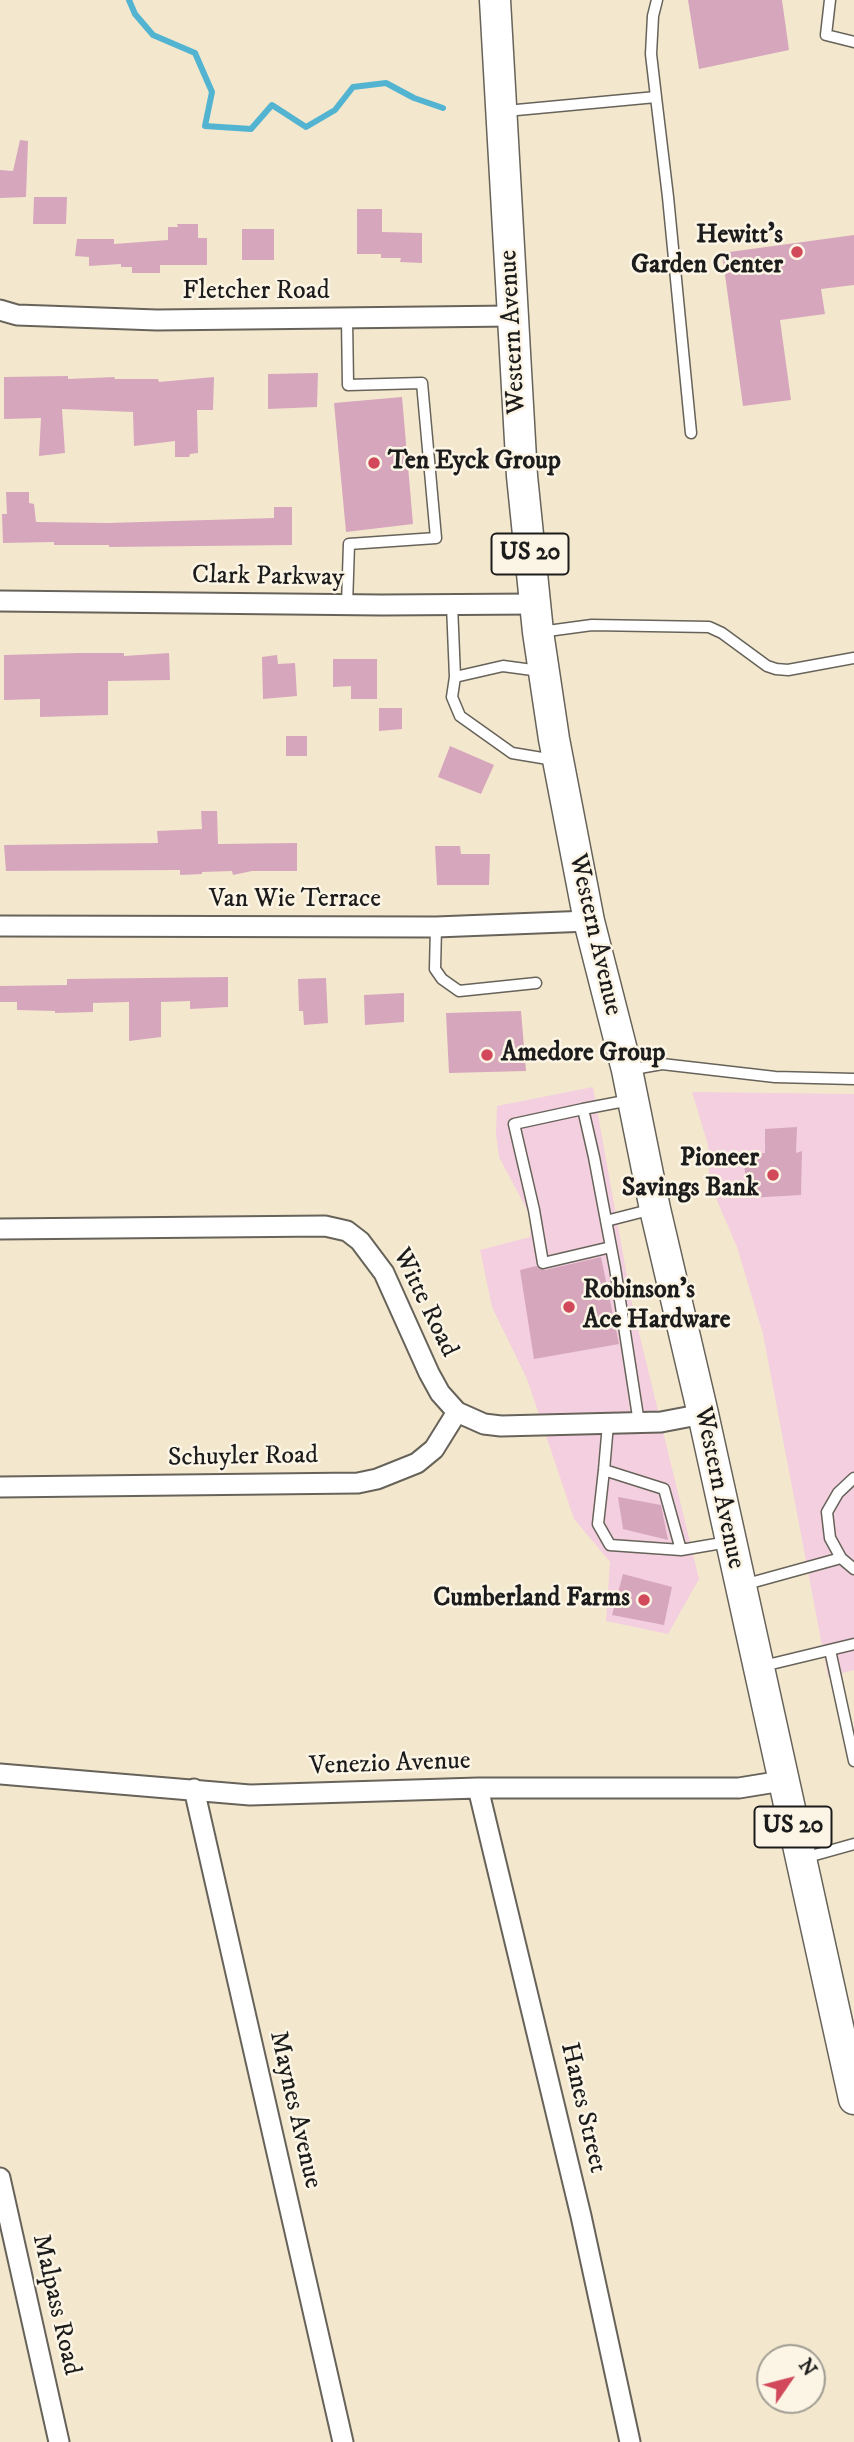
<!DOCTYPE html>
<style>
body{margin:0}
#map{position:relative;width:854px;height:2442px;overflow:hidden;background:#f3e8cd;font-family:"IM FELL DW Pica",serif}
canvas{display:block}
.north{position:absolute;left:756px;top:2344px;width:70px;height:70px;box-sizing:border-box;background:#fcf5e5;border:2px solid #a29e95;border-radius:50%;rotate:55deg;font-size:19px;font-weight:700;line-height:28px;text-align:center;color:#1c1c1c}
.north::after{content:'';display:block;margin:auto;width:24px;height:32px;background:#d1495b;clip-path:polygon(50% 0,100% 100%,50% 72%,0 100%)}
</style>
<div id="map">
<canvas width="854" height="2442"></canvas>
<div class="north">N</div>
</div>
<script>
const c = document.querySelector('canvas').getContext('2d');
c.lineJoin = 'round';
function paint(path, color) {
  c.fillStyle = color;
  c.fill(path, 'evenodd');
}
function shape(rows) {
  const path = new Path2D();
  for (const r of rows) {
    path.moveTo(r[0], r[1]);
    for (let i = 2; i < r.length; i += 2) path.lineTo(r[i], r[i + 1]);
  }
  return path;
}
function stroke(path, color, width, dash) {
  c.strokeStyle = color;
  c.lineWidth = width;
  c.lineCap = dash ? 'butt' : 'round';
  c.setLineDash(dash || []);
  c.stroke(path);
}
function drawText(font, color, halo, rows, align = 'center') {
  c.font = font + ' "IM FELL DW Pica",serif';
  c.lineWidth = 5;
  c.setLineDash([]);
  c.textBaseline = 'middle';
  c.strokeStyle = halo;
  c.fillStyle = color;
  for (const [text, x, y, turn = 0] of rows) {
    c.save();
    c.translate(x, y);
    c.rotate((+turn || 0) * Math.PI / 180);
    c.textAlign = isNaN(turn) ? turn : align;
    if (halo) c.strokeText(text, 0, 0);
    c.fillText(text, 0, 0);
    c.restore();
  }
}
paint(shape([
 [593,1087,632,1304,699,1579,668,1634,606,1621,610,1562,574,1519,527,1379,492,1307,480,1250,530,1237,531,1217,499,1157,496,1134,497,1106],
 [692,1092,854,1094,854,1670,828,1677,763,1334,737,1247,709,1182,708,1145]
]), '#f3cfdf');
stroke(shape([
 [129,0,135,14,153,35,195,53,212,92,205,126,251,129,272,105,306,127,335,110,353,87,386,83,414,98,443,108]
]), '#53b4d2', 6);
paint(shape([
 [688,0,782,0,789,50,699,69],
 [20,140,28,141,26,197,0,198,0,170,13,171],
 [34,197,67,197,66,224,33,224],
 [357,209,382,209,382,232,422,233,422,263,400,262,401,258,381,258,381,254,357,254],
 [177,224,198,224,198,238,207,238,207,265,160,265,160,273,132,273,132,267,121,267,121,264,89,266,89,257,75,256,77,239,114,239,114,244,168,240,168,227,178,227],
 [242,229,274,229,274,260,242,260],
 [854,235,854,285,821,289,825,314,780,320,791,400,743,406,722,253],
 [318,373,317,407,268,409,268,374],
 [68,376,68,379,114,377,115,379,158,379,159,382,214,377,213,410,197,410,198,453,190,454,189,457,175,457,175,441,134,446,133,412,62,409,65,453,39,456,41,418,4,419,4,377],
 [402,397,413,524,346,532,334,403],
 [6,492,29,492,29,503,34,504,36,522,108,523,274,518,274,507,292,507,292,545,109,547,109,545,54,545,54,542,3,543,2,514,7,514],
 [79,653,124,653,124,656,169,653,170,680,108,681,108,715,40,717,40,699,4,700,4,655],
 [277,655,278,664,295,663,297,696,263,699,262,657],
 [333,659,377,659,377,699,351,699,351,686,333,687],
 [379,708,402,708,402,729,379,731],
 [286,736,307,736,307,756,286,756],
 [450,746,494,765,481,794,438,777],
 [201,811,217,811,218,844,297,843,297,871,252,871,233,875,232,871,202,872,202,874,180,875,180,870,6,871,4,845,158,843,157,831,202,829],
 [435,846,460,846,461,854,490,854,489,885,437,885],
 [228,977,228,1007,190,1009,190,1001,161,1002,161,1037,129,1041,129,1002,93,1003,93,1012,55,1013,55,1011,17,1010,17,1002,0,1002,0,986,67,985,67,979],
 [326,978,328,1023,304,1025,303,1011,299,1011,298,979],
 [404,993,404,1022,365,1025,364,995],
 [521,1011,526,1071,449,1073,446,1013],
 [797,1127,796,1153,802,1151,801,1195,748,1198,743,1155,765,1153,765,1129],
 [601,1257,619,1344,534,1359,520,1270,536,1266,545,1270],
 [618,1497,661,1505,668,1540,623,1529],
 [623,1574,672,1587,664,1625,612,1615]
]), '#d6a6bd');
const service = shape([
 [830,0,826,35,854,42],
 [656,97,668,197,691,433],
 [506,111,656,97,651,54,653,16,657,0],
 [347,319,348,385,422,383,436,538,349,544,347,605],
 [452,605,455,677],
 [540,632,592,625,709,627,722,633,767,666,776,669,788,670,854,658],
 [540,671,503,666,455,677,452,697,460,716,512,753,554,760],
 [436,927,435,969,442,979,459,991,536,983],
 [628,1070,662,1064,775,1077,854,1079],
 [583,1109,630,1100],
 [606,1221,653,1209],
 [611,1247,543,1263,534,1210,514,1124,583,1109,594,1157,615,1268,639,1423],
 [604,1470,664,1489,681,1550,610,1545,598,1524,604,1470,608,1424],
 [854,1478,838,1493,827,1512,830,1538,841,1558,854,1569],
 [681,1550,728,1542],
 [743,1585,841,1558],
 [830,1650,854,1761],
 [763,1666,854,1644],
 [804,1858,854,1844]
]);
const minor = shape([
 [0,310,17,315,157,320,513,316],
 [0,601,382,605,535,604],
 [0,926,436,927,589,921],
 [0,1229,325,1226,347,1231,360,1241,384,1273,429,1373,440,1393,457,1412,484,1424,501,1426,661,1422,703,1414],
 [0,1487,358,1483,377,1479,417,1463,434,1449,457,1412],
 [0,1774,250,1795,478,1788,739,1788,782,1781],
 [478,1788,581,2216,630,2442],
 [194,1789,343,2442],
 [0,2178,59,2442]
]);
const primary = shape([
 [495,0,522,476,538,632,554,739,589,921,627,1070,655,1209,703,1414,854,2099]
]);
stroke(service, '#67635a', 13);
stroke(minor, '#67635a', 23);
stroke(primary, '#67635a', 33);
stroke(service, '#fff', 10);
stroke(minor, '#fff', 19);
stroke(primary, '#fff', 30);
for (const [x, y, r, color] of [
 [797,252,7,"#d1495b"],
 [374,463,7,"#d1495b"],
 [487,1055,7,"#d1495b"],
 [773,1175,7,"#d1495b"],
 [569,1307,7,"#d1495b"],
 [644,1600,7,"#d1495b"]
]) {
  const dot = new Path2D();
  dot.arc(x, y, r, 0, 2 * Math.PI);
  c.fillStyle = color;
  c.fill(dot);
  stroke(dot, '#fcf5e5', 2.5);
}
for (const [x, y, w] of [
 [530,554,77],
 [793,1827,77]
]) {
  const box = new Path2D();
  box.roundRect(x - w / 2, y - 20.5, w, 41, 5);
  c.fillStyle = '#fcf5e5';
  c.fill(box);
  stroke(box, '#1c1c1c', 2);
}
drawText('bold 24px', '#1c1c1c', null, [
 ["US 20",530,554],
 ["US 20",793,1827]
]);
drawText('bold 26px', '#1c1c1c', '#fcf5e5', [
 ["Hewitt's",783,237],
 ["Garden Center",783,267],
 ["Ten Eyck Group",388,463,"left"],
 ["Amedore Group",501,1055,"left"],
 ["Pioneer",759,1160],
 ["Savings Bank",759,1190],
 ["Robinson's",583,1292,"left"],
 ["Ace Hardware",583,1322,"left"],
 ["Cumberland Farms",630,1600]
], 'right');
drawText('26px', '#1c1c1c', '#fcf5e5', [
 ["Fletcher Road",256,293],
 ["Western Avenue",514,332,-93],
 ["Clark Parkway",268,578,1],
 ["Van Wie Terrace",295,901],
 ["Western Avenue",594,935,77],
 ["Witte Road",424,1303,64],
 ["Schuyler Road",243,1458,-1],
 ["Western Avenue",718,1488,78],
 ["Venezio Avenue",390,1765,-2],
 ["Hanes Street",582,2108,77],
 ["Maynes Avenue",294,2110,77],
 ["Malpass Road",55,2305,77]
]);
</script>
